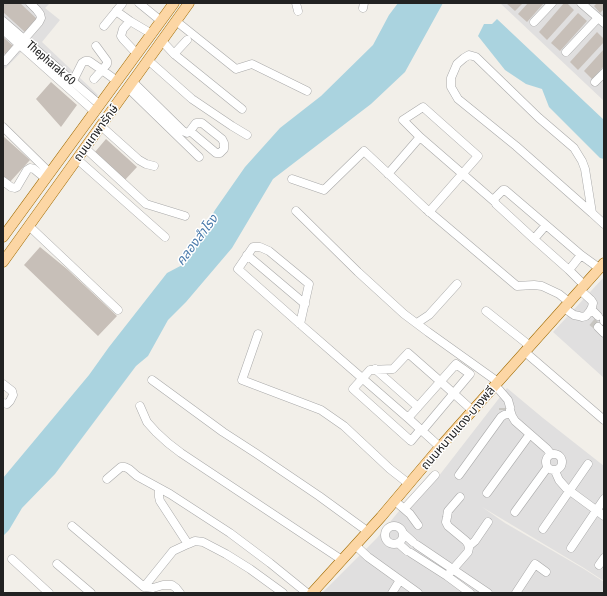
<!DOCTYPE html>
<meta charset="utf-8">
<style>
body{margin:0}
#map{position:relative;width:607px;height:596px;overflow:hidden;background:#f2efe9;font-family:"Asap Condensed",sans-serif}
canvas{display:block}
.frame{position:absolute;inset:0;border:4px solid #222;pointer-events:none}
</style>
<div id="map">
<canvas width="607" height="596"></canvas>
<div class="frame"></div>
</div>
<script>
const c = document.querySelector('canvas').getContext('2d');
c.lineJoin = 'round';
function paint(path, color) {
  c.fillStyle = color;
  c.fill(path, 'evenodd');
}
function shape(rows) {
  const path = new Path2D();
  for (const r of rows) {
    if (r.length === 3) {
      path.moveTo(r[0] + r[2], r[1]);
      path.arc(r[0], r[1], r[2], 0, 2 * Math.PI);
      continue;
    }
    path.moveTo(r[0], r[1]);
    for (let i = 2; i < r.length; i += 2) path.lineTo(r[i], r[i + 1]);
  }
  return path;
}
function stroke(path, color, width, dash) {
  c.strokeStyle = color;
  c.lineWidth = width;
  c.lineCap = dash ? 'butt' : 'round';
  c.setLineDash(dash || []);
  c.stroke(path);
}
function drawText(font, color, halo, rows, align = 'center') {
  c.font = font + ' "Asap Condensed","Noto Sans Thai",sans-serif';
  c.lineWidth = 3;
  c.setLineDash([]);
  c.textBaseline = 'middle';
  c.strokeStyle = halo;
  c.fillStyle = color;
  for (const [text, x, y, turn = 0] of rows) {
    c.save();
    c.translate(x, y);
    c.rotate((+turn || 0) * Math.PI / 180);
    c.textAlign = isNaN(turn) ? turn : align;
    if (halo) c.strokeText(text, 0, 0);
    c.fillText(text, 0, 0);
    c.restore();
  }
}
paint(shape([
 [3,3,50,3,45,8,60,20,42,42,98,95,91,104,24,49,5,69,3,67],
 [500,3,604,3,604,101],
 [604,277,604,378,553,332],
 [507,388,543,418,604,466,604,581,584,568,482,507,505,523,584,569,604,582,604,593,322,593,377,538,430,473,438,477]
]), '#e0dfdf');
paint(shape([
 [398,3,443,3,405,72,371,104,273,179,232,248,186,302,168,320,148,356,136,366,55,474,22,508,9,530,3,536,3,478,89,375,109,347,167,273,186,263,215,210,245,167,280,128,321,96,373,45,389,15],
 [497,19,604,120,604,159,600,158,549,107,542,89,526,84,505,70,478,36,484,24,492,24]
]), '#aad3df');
paint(shape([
 [3,3,20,3,37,19,26,33,3,12],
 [506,3,523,3,515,11],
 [528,3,544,3,527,22,518,14],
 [564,3,567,3,574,10,547,40,539,32],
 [597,3,604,3,604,9,600,13,594,6],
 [578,13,587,21,560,51,551,43],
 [597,32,604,39,604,42,578,70,570,62],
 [3,37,13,46,6,55,3,52],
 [604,49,604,66,592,79,584,71],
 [51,82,77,105,61,127,36,99],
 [3,136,30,160,9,183,3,178],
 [106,139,137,167,124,181,95,152],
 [40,247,67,269,117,316,98,336,24,265]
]), '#c7bfb8');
stroke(shape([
 [592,322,598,327],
 [503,408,503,410]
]), '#c8c6c1', 8, [8, 4]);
const minor = shape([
 [139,3,161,21],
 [296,3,298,11],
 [581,3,604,23],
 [363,8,364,3],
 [116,11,130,21],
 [3,21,100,105],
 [176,21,236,69,252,64,307,91],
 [534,22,552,3],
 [104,26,122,4],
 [3,30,95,112],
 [162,41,174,54,187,40],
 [96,46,107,61,107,64,102,70,117,81],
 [566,52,598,18],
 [137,54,123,39,121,36,123,29,130,21,152,34],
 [174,54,242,109],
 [148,60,192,99,232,126,247,135],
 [5,61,39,22,41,18,40,14,37,10,30,3],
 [73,81,82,63,85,61,89,61,102,70,94,79],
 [133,82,183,131,187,133,190,131,196,123,202,123,222,139,224,143,224,149,220,153,216,153,190,131],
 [595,82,604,73],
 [128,88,199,157],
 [101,126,139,160,146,164,154,166],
 [3,127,50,173],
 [420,137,495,202],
 [85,148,146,204,185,216],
 [77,159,165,237],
 [388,174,420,137,403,120,423,107,478,156,429,212],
 [292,179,324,190,364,151,426,209,517,286,534,285,542,286,559,294,569,302],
 [3,181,11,187,15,188,17,187,27,170,30,168,34,169,46,179],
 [296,211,358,272,404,314,428,332,498,382],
 [592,213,516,146,458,99,451,87,451,78,457,64,464,58,469,55,476,57,539,118,574,148,582,161,585,169,592,213,604,224],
 [29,226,118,310],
 [534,239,496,204,495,202,494,199,503,190,505,190,546,225],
 [247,255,305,304],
 [569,270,534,239,546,225,581,255],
 [584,285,569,270,581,255,599,268],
 [564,308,574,315,579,316,582,317,586,316,590,311,592,307,593,303,591,300,580,290],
 [591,309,598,316],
 [486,311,530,346],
 [604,320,604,321],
 [417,323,429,315,457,284],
 [300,324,309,284,269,251,260,247,253,247,238,269,300,324,362,378,408,418,440,447],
 [598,327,604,333],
 [258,334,242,380,321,410,344,426,390,469,409,484],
 [525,352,604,420],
 [375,369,418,407],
 [152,380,223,432,257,454,319,496,367,531],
 [3,384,12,391,13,395,10,401,7,404,3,403],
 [495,385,508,400,510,407],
 [140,406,147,422,156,432,168,443,181,453,342,560],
 [510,410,512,416,515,421,547,449,551,454],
 [408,418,456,364,470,374,422,431],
 [421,429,411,441,353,389,370,370,393,369,408,353,441,382,473,411],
 [554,462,8],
 [555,471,559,480,566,488,604,516],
 [459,475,501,417,504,415,511,413],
 [107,479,121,467,125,467,129,469,137,476,170,494,230,533,270,563,307,593],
 [159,489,159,497,160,501,188,544],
 [487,493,530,434],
 [395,501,410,514,418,525],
 [405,508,435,475],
 [515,512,547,468],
 [72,526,144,587,153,588,163,585,172,585,176,588,180,593],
 [394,535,9],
 [543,529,588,464],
 [403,533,413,542],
 [398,543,407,551],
 [355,545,368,557,418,593],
 [417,545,488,593],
 [469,546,475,541,488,522],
 [571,548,604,499],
 [411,553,447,576,470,593],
 [12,559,49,593],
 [57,564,91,593],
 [599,565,604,558],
 [447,576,468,552,469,548,468,544,466,541,448,526,446,522,447,517,448,511,460,497],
 [144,587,169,556,173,551,188,544,195,541,203,542,226,554,250,569,283,593],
 [392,593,400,580],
 [516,593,535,564,546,572]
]);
const major = shape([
 [3,237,174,3],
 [3,262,189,3],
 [312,593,381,517,440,447,604,263]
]);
stroke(minor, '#a9a9a9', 9);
stroke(major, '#a06b00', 11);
stroke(minor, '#fff', 8);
stroke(major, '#fcd6a4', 10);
drawText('12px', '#222', '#fff', [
 ["Thepharak 60",51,63,41],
 ["ถนนเทพารักษ์",96,133,-54],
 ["ถนนหนามแดง-บางพลี",458,428,-49]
]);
drawText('italic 13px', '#4a7aab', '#fff', [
 ["คลองสำโรง",197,240,-53]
]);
</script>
